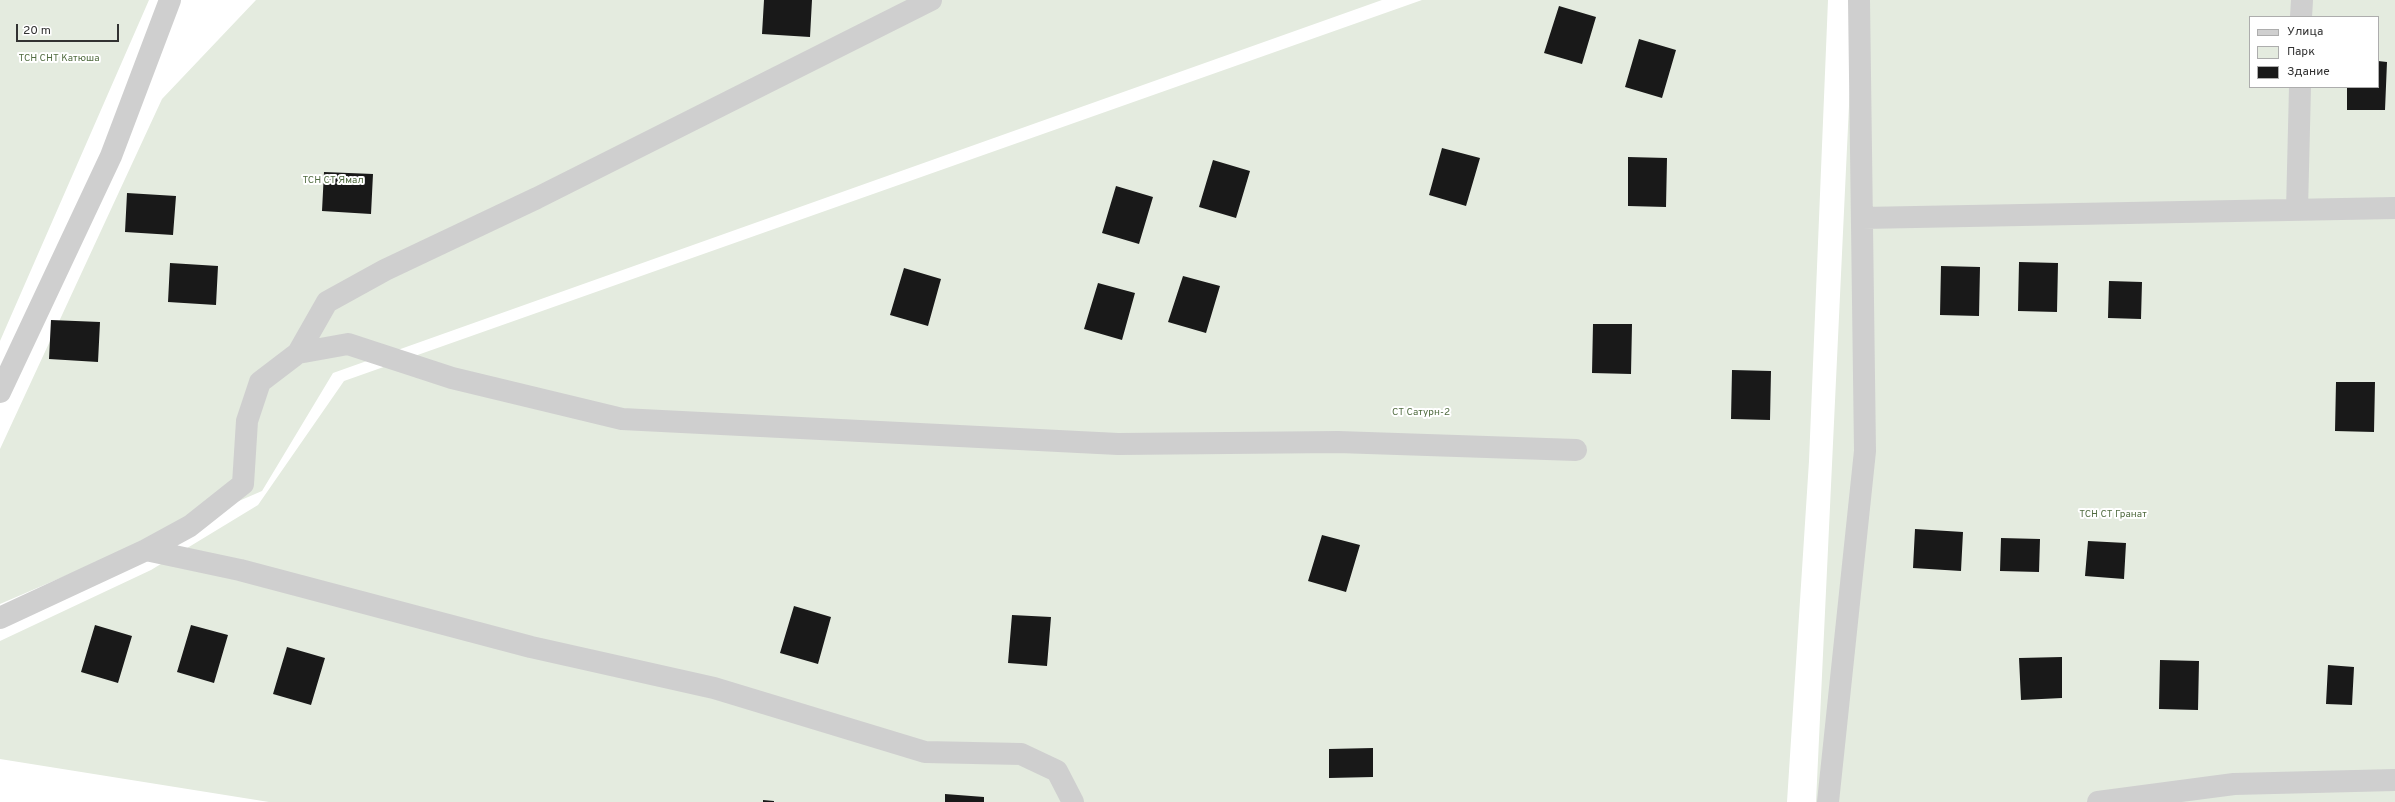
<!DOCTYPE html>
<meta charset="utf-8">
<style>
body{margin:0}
#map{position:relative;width:2395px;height:802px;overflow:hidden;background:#fff;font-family:Overpass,sans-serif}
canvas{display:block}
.legend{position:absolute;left:2249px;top:16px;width:130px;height:72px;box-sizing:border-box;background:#fff;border:1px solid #adadad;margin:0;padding:5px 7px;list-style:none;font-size:12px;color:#323232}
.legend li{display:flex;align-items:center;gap:8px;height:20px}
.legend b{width:20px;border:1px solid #adadad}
.scale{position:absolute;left:16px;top:24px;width:103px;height:18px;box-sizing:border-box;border:2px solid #323232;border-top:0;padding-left:5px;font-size:12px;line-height:14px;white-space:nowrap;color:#323232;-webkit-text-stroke:3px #fff;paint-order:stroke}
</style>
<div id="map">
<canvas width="2395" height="802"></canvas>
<ul class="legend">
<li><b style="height:5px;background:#cfcfcf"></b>Улица</li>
<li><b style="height:11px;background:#e4ebdf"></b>Парк</li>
<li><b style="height:11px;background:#191919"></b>Здание</li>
</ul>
<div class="scale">20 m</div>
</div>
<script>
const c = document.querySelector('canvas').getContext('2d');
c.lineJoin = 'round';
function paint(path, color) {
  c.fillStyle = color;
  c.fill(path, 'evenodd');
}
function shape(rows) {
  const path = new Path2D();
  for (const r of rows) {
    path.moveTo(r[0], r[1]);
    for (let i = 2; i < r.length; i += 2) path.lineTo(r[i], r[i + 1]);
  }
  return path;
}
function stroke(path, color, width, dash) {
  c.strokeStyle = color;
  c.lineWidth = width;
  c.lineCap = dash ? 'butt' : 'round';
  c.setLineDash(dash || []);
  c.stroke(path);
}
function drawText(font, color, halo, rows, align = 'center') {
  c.font = font + ' Overpass,sans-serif';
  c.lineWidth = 4;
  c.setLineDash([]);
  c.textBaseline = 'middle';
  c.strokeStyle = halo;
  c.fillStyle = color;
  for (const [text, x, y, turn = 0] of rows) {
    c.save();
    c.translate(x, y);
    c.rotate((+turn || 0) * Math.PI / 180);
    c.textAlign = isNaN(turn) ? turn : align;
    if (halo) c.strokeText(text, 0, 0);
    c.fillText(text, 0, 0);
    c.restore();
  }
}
paint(shape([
 [0,0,149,0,0,341],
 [256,0,1382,0,333,373,262,491,0,604,0,449,162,99],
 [1422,0,1828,0,1809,461,1787,802,269,802,0,759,0,641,151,570,258,505,344,381],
 [1854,0,2395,0,2395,802,1816,802],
 [2250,17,2378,17,2378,87,2250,87]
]), '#e4ebdf');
paint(shape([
 [764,0,812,0,810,37,762,34],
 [1559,6,1596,17,1582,64,1544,53],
 [1639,39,1676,50,1662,98,1625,87],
 [2378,61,2387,62,2385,110,2347,110,2347,87,2378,87],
 [1442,148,1480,158,1466,206,1429,195],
 [1628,157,1667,158,1666,207,1628,206],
 [1213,160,1250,171,1236,218,1199,207],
 [324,172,373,174,371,214,322,211],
 [1116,186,1153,197,1139,244,1102,233],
 [127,193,176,196,173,235,125,232],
 [2019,262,2058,263,2057,312,2018,311],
 [170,263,218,266,216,305,168,302],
 [1941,266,1980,267,1979,316,1940,315],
 [904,268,941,279,928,326,890,315],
 [1183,276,1220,286,1206,333,1168,322],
 [2109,281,2142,282,2141,319,2108,318],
 [1098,283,1135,293,1122,340,1084,329],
 [51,320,100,322,98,362,49,359],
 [1593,324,1632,324,1631,374,1592,373],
 [1732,370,1771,371,1770,420,1731,419],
 [2336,382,2375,382,2374,432,2335,431],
 [1915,529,1963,532,1961,571,1913,568],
 [1322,535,1360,545,1346,592,1308,581],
 [2001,538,2040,539,2039,572,2000,571],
 [2088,541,2126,543,2124,579,2085,576],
 [794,606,831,617,818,664,780,653],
 [1012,615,1051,617,1047,666,1008,663],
 [95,625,132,636,118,683,81,672],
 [191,625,228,635,214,683,177,672],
 [287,647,325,658,311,705,273,694],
 [2062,657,2062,698,2021,700,2019,658],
 [2160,660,2199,661,2198,710,2159,709],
 [2328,665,2354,667,2352,705,2326,704],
 [1373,748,1373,777,1329,778,1329,749],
 [945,794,984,797,984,802,945,802],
 [763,800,774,801,774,802,763,802]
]), '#191919');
stroke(shape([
 [2301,17,2302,0],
 [2297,210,2300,87],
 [1862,218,2395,208],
 [298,353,348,344,452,378,622,419,1118,444,1338,442,1576,450],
 [0,392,111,156,170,0],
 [146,550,240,570,531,647,714,688,925,752,1021,754,1057,771,1073,802],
 [0,618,146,550,190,526,243,484,247,421,260,382,298,353,327,302,385,270,537,198,931,0],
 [1828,802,1865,451,1859,0],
 [2098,802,2234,784,2395,780]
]), '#cfcfcf', 22);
drawText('10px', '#516c41', '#fff', [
 ["ТСН СНТ Катюша",59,59],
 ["ТСН СТ Ямал",333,181],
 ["СТ Сатурн-2",1421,413],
 ["ТСН СТ Гранат",2113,515]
]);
</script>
